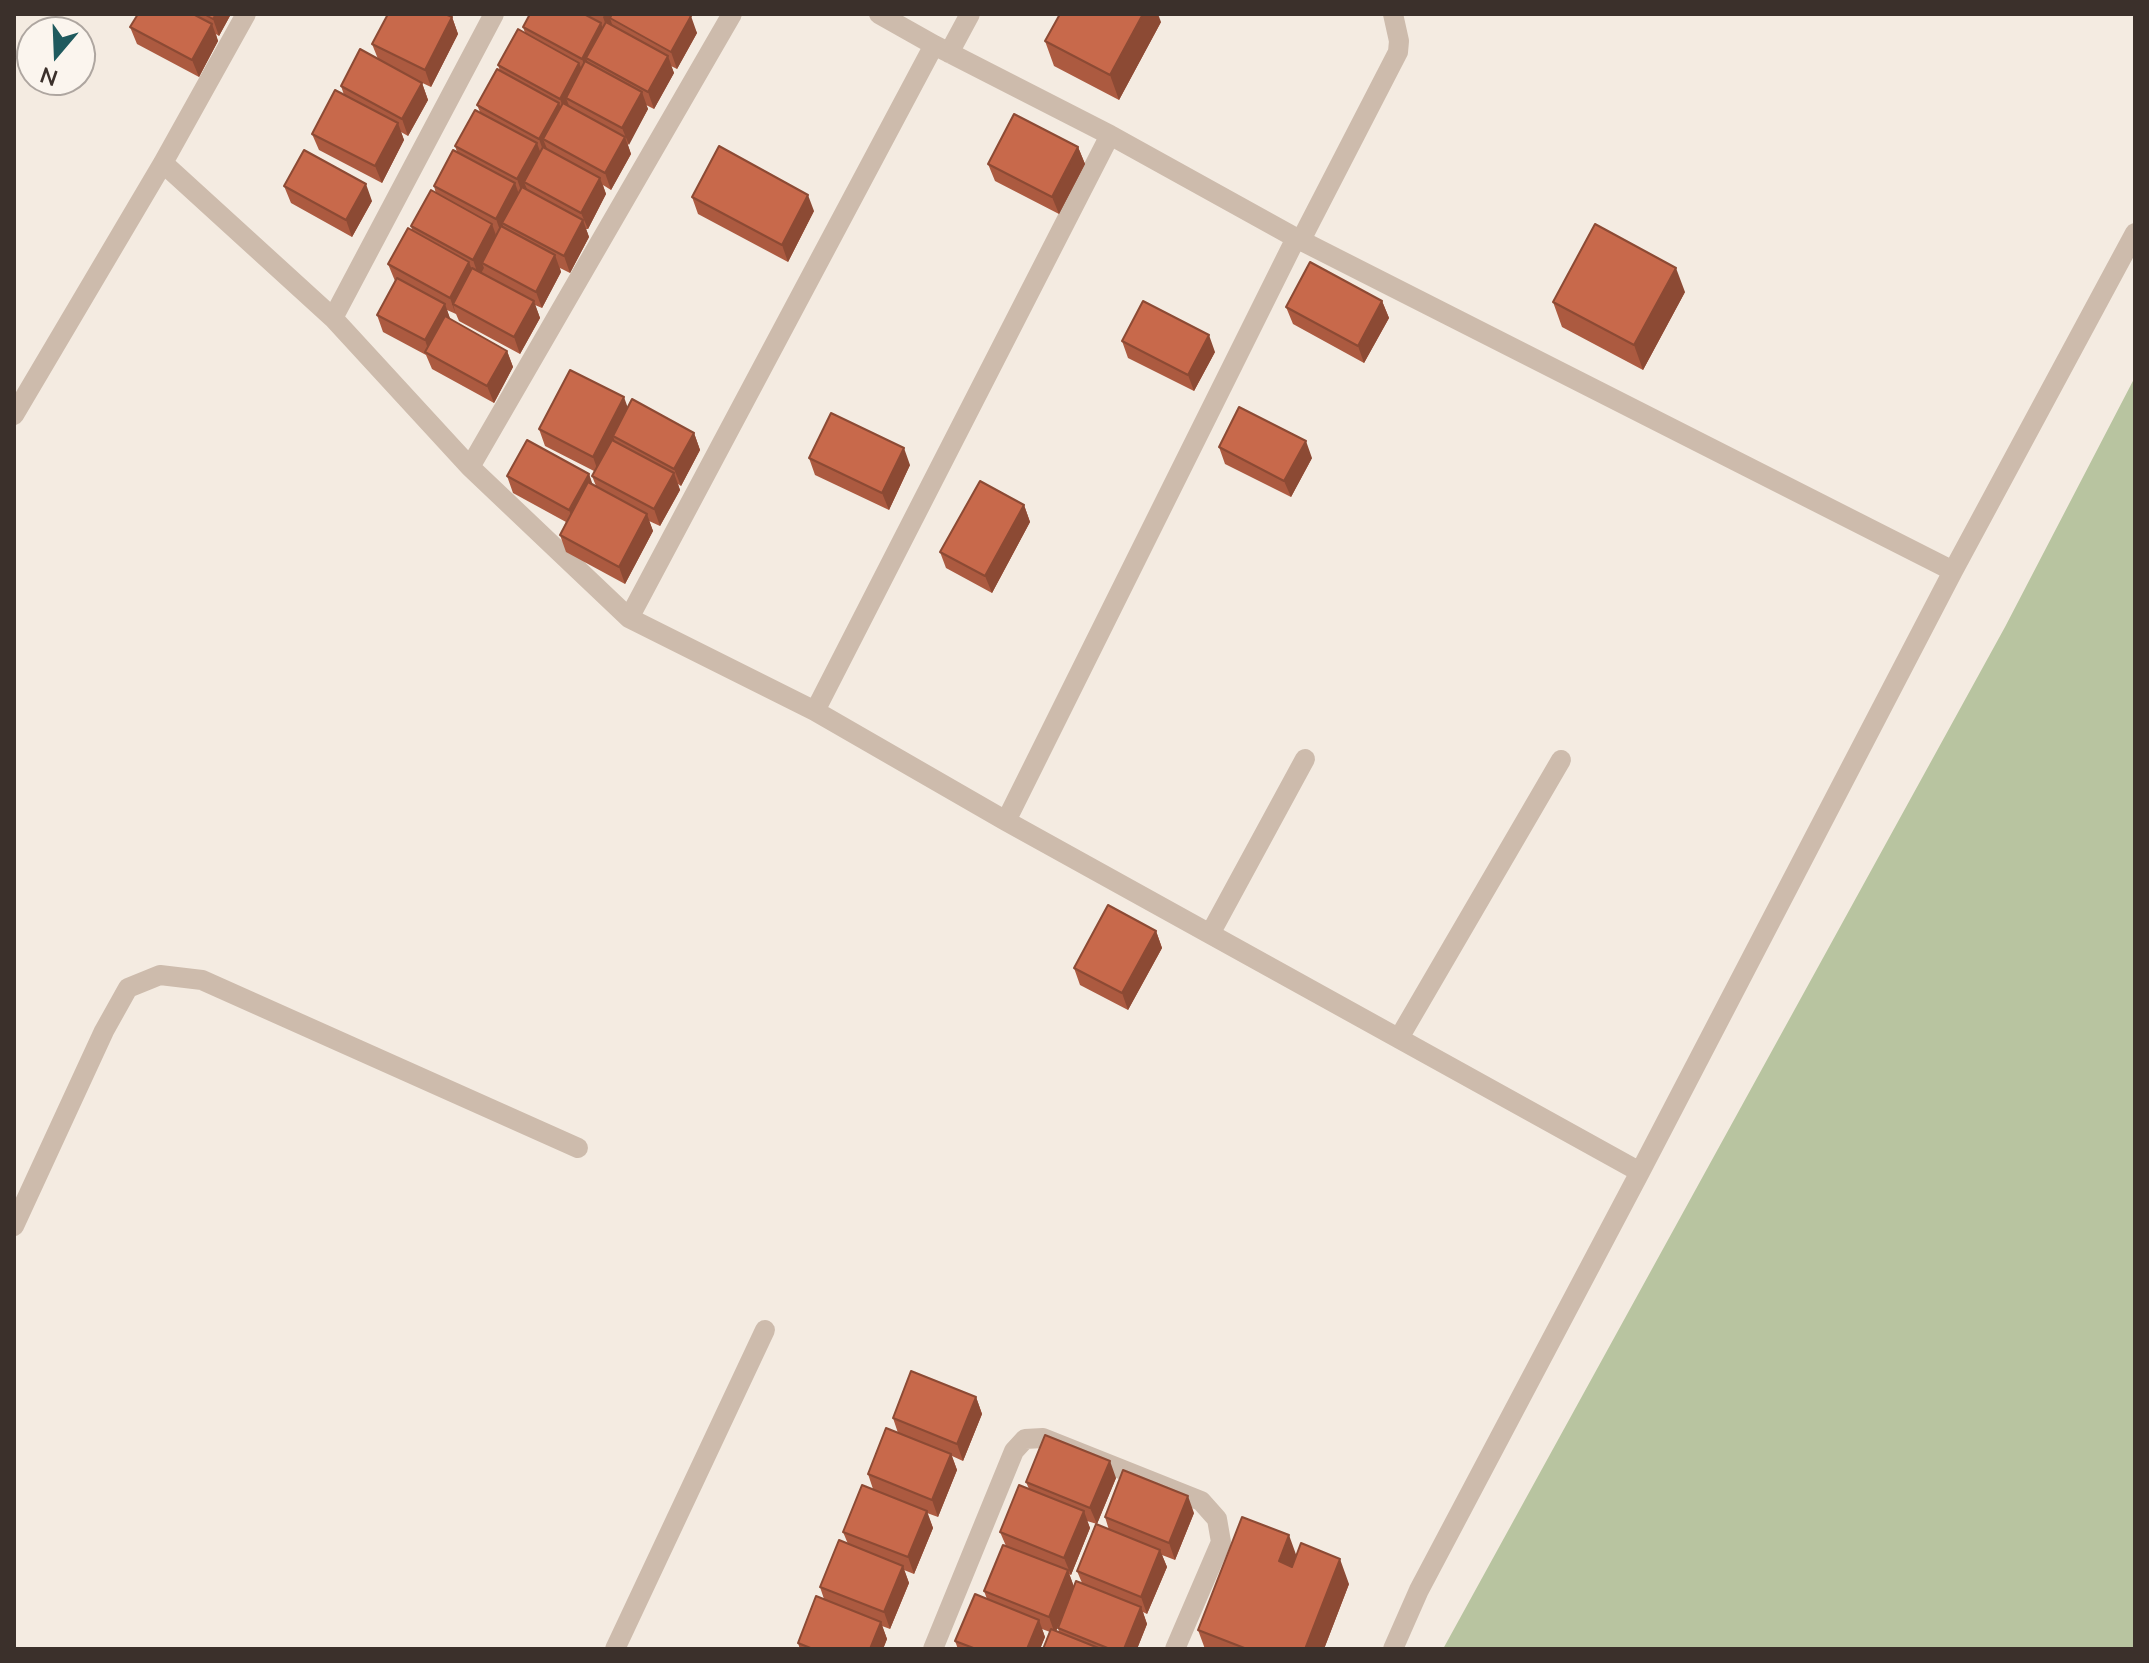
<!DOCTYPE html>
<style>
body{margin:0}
#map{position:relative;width:2149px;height:1663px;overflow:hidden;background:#f4ebe1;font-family:Mulish,sans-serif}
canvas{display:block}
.frame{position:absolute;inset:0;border:16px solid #3b302b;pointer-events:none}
.north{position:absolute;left:16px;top:16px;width:80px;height:80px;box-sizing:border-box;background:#fbf5ee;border:2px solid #aea6a0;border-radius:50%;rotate:199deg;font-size:22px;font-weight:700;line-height:32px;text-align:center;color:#3b302b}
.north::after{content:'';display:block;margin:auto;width:28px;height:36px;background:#1f5a5e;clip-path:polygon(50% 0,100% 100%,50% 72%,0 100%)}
</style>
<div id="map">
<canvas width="2149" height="1663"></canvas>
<div class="frame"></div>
<div class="north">N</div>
</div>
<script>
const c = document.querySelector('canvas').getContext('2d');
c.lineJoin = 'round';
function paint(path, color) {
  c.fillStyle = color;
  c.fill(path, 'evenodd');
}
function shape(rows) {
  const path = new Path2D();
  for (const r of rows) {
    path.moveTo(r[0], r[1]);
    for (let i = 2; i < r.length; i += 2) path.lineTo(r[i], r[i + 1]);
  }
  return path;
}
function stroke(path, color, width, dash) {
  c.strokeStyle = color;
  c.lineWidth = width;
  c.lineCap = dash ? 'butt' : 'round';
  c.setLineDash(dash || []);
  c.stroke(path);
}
paint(shape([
 [2135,377,2135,1649,1443,1649,2005,627]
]), '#b8c4a0');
stroke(shape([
 [879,14,934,45,1110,135,1296,238,1953,571],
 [949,53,970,14],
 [163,163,333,318,470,467,629,618,815,711,1006,821,1640,1172],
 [1301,240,1398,52,1399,41,1393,14],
 [333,318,494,14],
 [14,415,163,163,246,14],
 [470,467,732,14],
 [629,618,934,45],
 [815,711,1110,135],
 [1006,821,1296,238],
 [1210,934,1305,759],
 [1399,1038,1561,760],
 [14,1226,104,1031,128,988,160,975,202,980,578,1148],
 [615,1649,765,1330],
 [933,1649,1014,1451,1025,1439,1043,1438,1201,1501,1217,1519,1221,1542,1175,1649],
 [1393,1649,1419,1590,1640,1172,1953,571,2135,233]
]), '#cdbbac', 20);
paint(shape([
 [138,14,231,14,219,36,216,34,218,41,199,77,137,44,130,27],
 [530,14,687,14,697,33,677,69,671,66,674,73,654,109,646,105,648,109,628,145,631,154,611,190,603,185,606,194,588,229,586,229,589,237,570,273,560,268,561,272,542,308,535,305,540,318,520,354,459,321,456,314,447,310,450,319,507,351,513,367,494,403,432,369,426,355,383,332,377,315,395,281,388,264,412,230,411,226,436,194,434,186,457,152,455,146,480,112,477,105,500,71,498,65,525,33,523,27],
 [452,17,458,34,431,87,416,80,422,83,428,100,408,136,401,132,404,140,382,183,319,150,312,134,344,95,341,86,378,59,372,44],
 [1161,22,1119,100,1054,66,1045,41],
 [1078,147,1085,164,1059,214,995,181,988,164],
 [284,186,372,201,352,237,291,203],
 [692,197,814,211,788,262,698,214],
 [1685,292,1643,370,1562,327,1553,302],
 [1382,301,1389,318,1364,363,1293,324,1286,307],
 [1122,341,1215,352,1194,391,1128,358],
 [628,408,694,433,700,450,681,486,678,484,680,490,660,526,649,521,653,531,625,584,566,552,560,535,566,522,513,493,507,476,589,474,592,485,596,486,592,476,594,471,545,446,539,429],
 [1219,447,1312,458,1291,497,1225,464],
 [809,458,910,465,889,510,815,475],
 [1024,505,1030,522,992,593,946,568,940,552],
 [1156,931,1162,948,1128,1010,1080,985,1074,968],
 [976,1397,982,1414,963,1461,952,1456,957,1470,938,1517,927,1513,933,1528,914,1574,904,1570,909,1583,890,1629,882,1626,887,1639,883,1649,800,1649,798,1643,824,1599,820,1587,848,1544,843,1532,873,1489,868,1474,898,1433,893,1418],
 [1116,1478,1097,1524,1087,1521,1090,1528,1071,1575,1069,1574,1074,1587,1056,1631,1059,1632,1058,1628,1082,1583,1077,1571,1109,1530,1105,1517,1194,1513,1175,1560,1162,1555,1167,1567,1147,1614,1143,1612,1147,1624,1137,1649,1043,1649,1050,1632,1042,1629,1045,1637,1040,1649,958,1649,955,1641,987,1599,984,1591,1006,1546,1000,1532,1029,1489,1026,1482],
 [1297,1556,1349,1584,1324,1649,1205,1649,1198,1630]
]), '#ac5a40');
paint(shape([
 [216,14,231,14,219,36,213,19],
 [605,14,620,14,610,18,613,27,609,34,603,17],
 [1143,14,1158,14,1161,22,1119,100,1110,75],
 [691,16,697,33,677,69,671,52],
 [452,17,458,34,431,87,425,70],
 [601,23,607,40,586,58,591,71,588,76,582,59],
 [212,24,218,41,199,77,192,60],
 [668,56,674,73,654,109,648,92],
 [579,63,586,79,566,98,570,108,566,116,560,99],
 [422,83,428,100,408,136,402,119],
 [642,92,648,109,629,145,622,128],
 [559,103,565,120,543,139,548,151,545,156,539,139],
 [398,123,404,140,382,183,375,166],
 [625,137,631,154,611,190,605,173],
 [537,143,543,160,524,182,527,189,523,196,517,179],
 [1078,147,1085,164,1059,214,1052,197],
 [600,178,606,194,588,229,581,213],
 [515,183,521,200,502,223,505,231,502,236,496,219],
 [366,184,372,201,352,237,346,220],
 [808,195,814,211,788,262,782,245],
 [583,220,589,237,570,273,564,256],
 [492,224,498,241,482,263,484,268,479,277,473,260],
 [555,255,561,272,542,308,536,292],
 [469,262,475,278,453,304,456,315,450,298],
 [1676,268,1685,292,1643,370,1634,345],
 [534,301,540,318,520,354,514,337],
 [1382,301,1389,318,1364,363,1358,346],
 [445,304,451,321,430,355,425,340],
 [1209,335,1215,352,1194,391,1188,375],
 [507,351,513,367,494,403,487,386],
 [624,397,630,414,613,436,615,442,599,474,593,457],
 [694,433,700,450,681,486,674,469],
 [1306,441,1312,458,1291,497,1284,481],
 [904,448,910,465,889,510,882,493],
 [674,473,680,490,660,526,654,509],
 [589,474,595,491,575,527,569,510],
 [1024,505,1030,522,992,593,985,576],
 [647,514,653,531,625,584,619,567],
 [1156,931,1162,948,1128,1010,1122,993],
 [976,1397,982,1414,963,1461,957,1444],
 [951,1454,957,1470,938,1517,932,1500],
 [1110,1461,1116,1478,1097,1524,1090,1508],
 [1188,1496,1194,1513,1175,1560,1169,1543],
 [927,1511,933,1528,914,1574,908,1557],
 [1084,1511,1090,1528,1071,1575,1064,1558],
 [1289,1535,1298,1560,1288,1586,1279,1561],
 [1160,1550,1167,1567,1147,1614,1141,1597],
 [1340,1559,1349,1584,1324,1649,1305,1649],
 [903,1566,909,1583,890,1629,884,1612],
 [1068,1570,1074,1587,1055,1634,1049,1617],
 [1141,1607,1147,1624,1137,1649,1124,1649],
 [1039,1620,1045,1637,1040,1649,1027,1649],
 [881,1622,887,1639,883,1649,870,1649]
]), '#8c4a34');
const building = shape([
 [138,14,193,14,212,24,192,60,130,27,138,14],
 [204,14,216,14,213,19,204,14],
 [388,14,445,14,452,17,425,70,372,44,388,14],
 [530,14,584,14,601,23,582,59,523,27,530,14],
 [612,14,687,14,691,16,671,52,610,18,612,14],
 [1060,14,1143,14,1110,75,1045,41,1060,14],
 [606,22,668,56,648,92,586,58,606,22],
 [518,29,579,63,560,99,498,65,518,29],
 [360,49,422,83,402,119,341,86,360,49],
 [585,61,642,92,622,128,566,98,585,61],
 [497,69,559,103,539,139,477,105,497,69],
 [335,90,398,123,375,166,312,134,335,90],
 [563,103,625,137,605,173,543,139,563,103],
 [475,110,537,143,517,179,455,146,475,110],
 [1014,114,1078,147,1052,197,988,164,1014,114],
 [719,146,808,195,782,245,692,197,719,146],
 [543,147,600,178,581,213,524,182,543,147],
 [304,150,366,184,346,220,284,186,304,150],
 [453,150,515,183,496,219,434,186,453,150],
 [522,187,583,220,564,256,502,223,522,187],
 [431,190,492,224,473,260,411,226,431,190],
 [1595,224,1676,268,1634,345,1553,302,1595,224],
 [501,226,555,255,536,292,482,263,501,226],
 [408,228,469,262,450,298,388,264,408,228],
 [1310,262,1382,301,1358,346,1286,307,1310,262],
 [472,268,534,301,514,337,453,304,472,268],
 [397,278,445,304,425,340,377,315,397,278],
 [1143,301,1209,335,1188,375,1122,341,1143,301],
 [445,316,507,351,487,386,425,352,445,316],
 [570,370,624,397,593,457,539,429,570,370],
 [632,399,694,433,674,469,613,436,632,399],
 [1239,407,1306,441,1284,481,1219,447,1239,407],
 [831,413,904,448,882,493,809,458,831,413],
 [527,440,589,474,569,510,507,476,527,440],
 [612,440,674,473,654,509,592,476,612,440],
 [980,481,1024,505,985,576,940,552,980,481],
 [588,482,647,514,619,567,560,535,588,482],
 [1108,905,1156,931,1122,993,1074,968,1108,905],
 [911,1371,976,1397,957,1444,893,1418,911,1371],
 [886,1428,951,1454,932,1500,868,1474,886,1428],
 [1045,1435,1110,1461,1090,1508,1026,1482,1045,1435],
 [1123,1470,1188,1496,1169,1543,1105,1517,1123,1470],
 [862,1485,927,1511,908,1557,843,1532,862,1485],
 [1019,1485,1084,1511,1064,1558,1000,1532,1019,1485],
 [1242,1517,1289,1535,1279,1561,1292,1567,1301,1543,1340,1559,1305,1649,1247,1649,1198,1630,1242,1517],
 [1096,1524,1160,1550,1141,1597,1077,1571,1096,1524],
 [839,1540,903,1566,884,1612,820,1587,839,1540],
 [1003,1545,1068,1570,1049,1617,984,1591,1003,1545],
 [1076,1581,1141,1607,1124,1649,1110,1649,1058,1628,1076,1581],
 [975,1594,1039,1620,1027,1649,976,1649,955,1641,975,1594],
 [816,1596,881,1622,870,1649,813,1649,798,1643,816,1596],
 [1051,1629,1101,1649,1043,1649,1051,1629]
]);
paint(building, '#c8694b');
stroke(building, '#8c4a34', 2);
</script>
